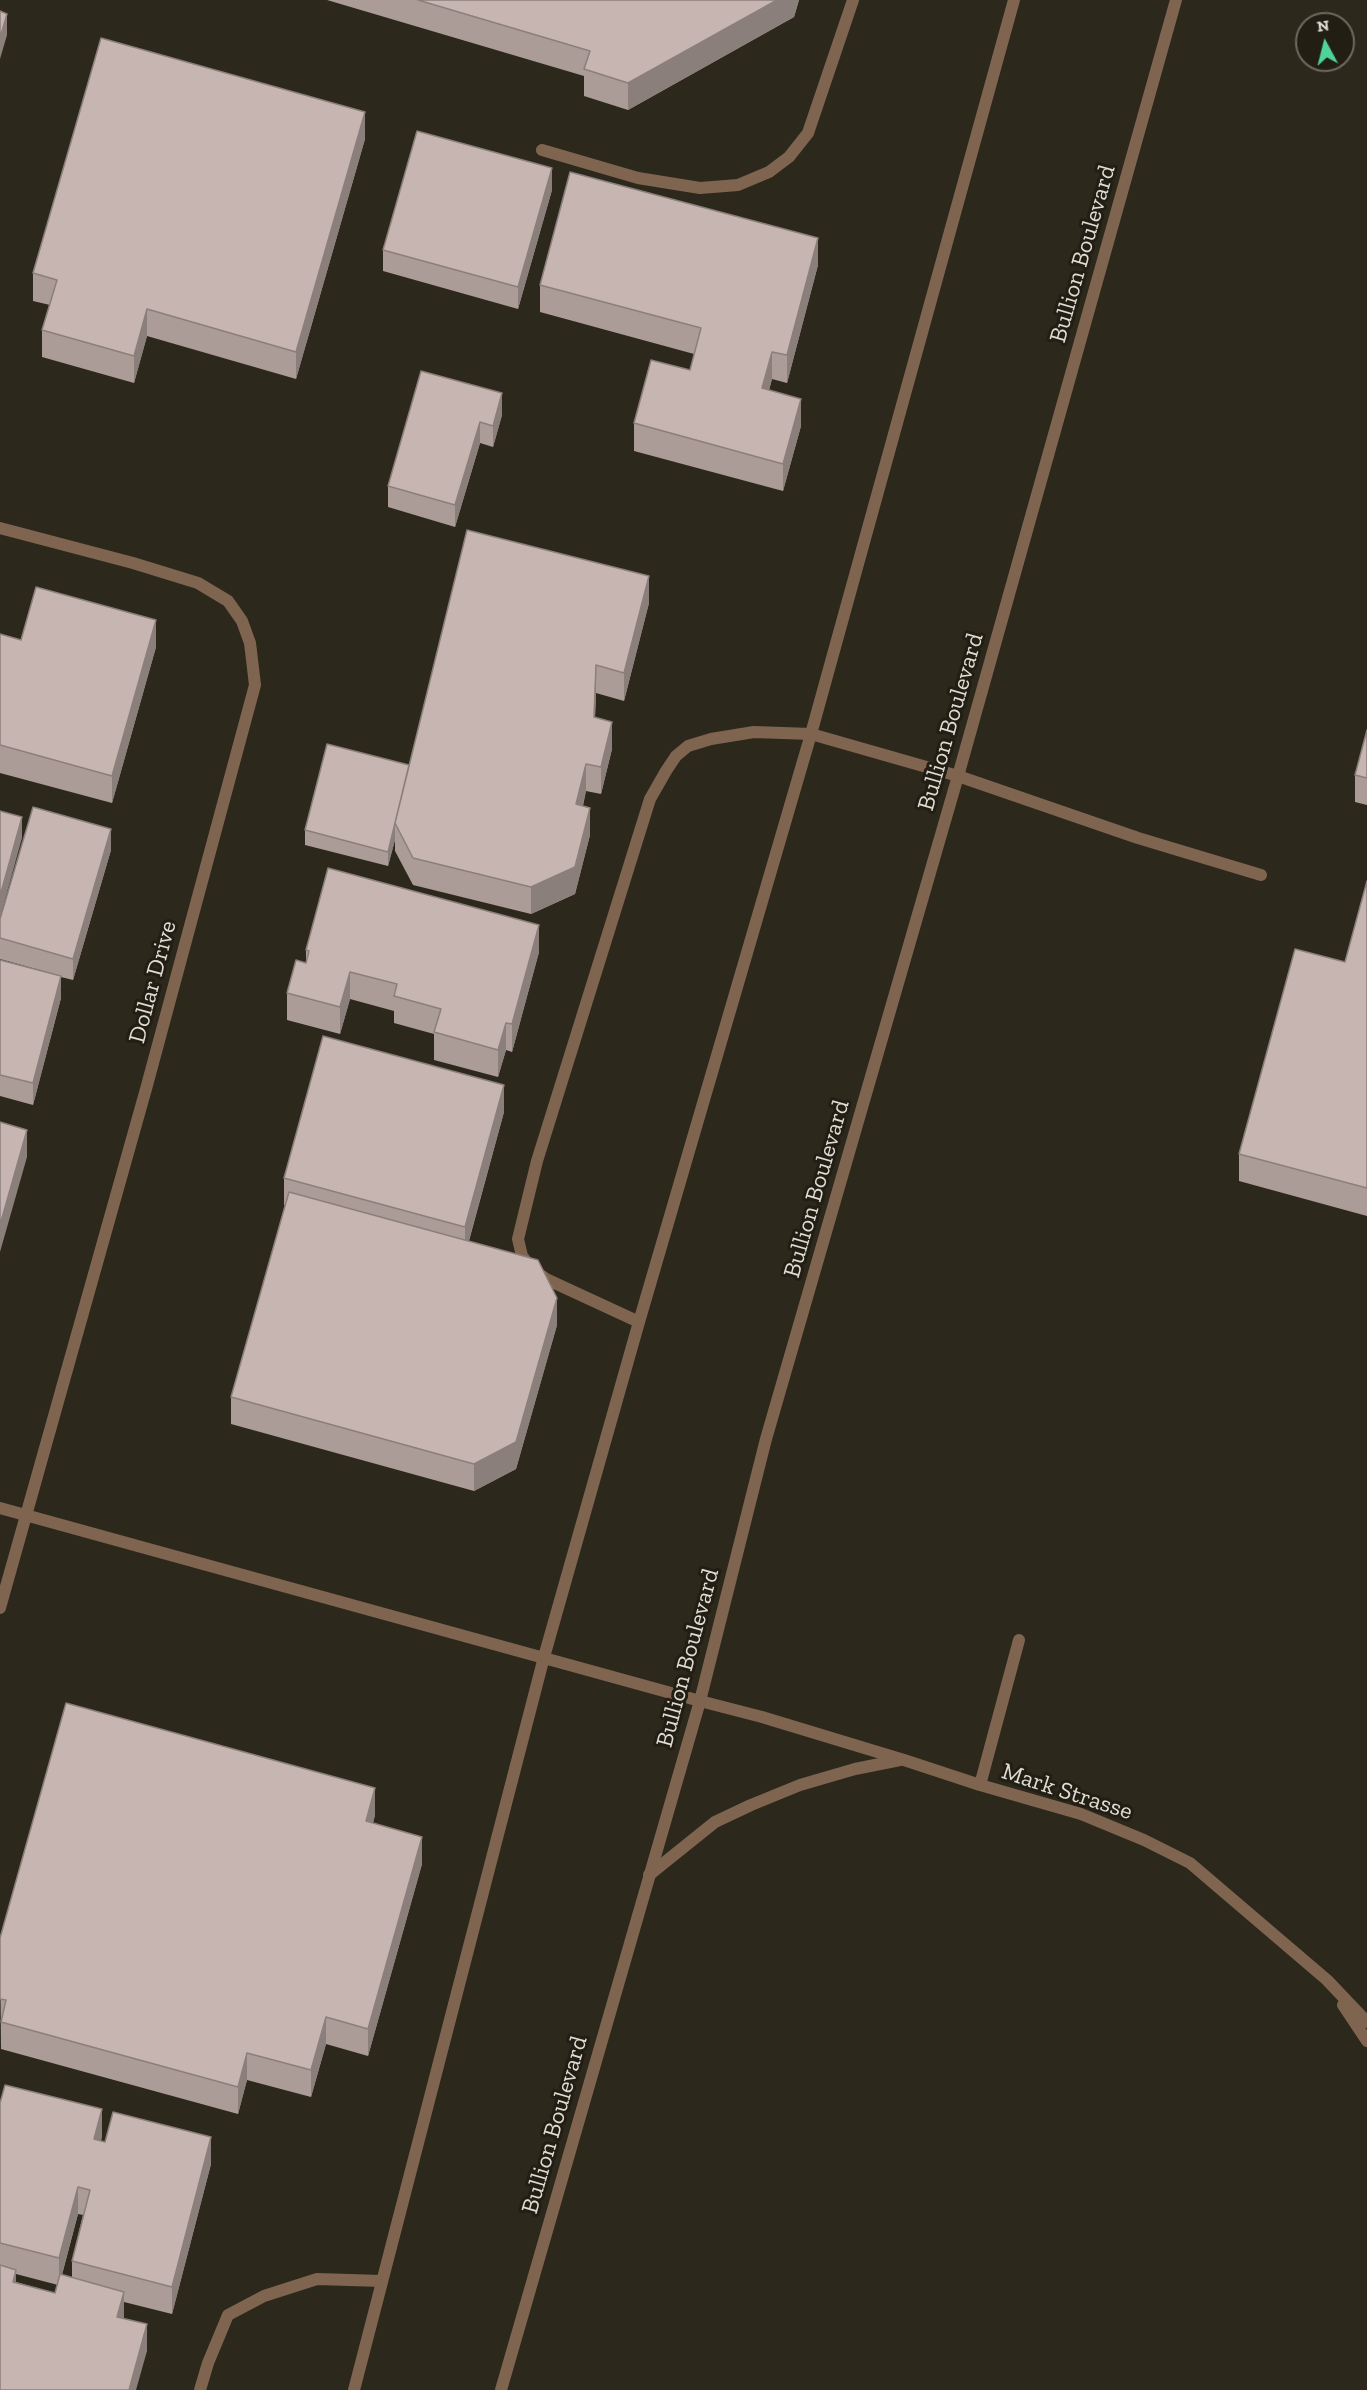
<!DOCTYPE html>
<style>
body{margin:0}
#map{position:relative;width:1367px;height:2390px;overflow:hidden;background:#2c281c;font-family:"Zilla Slab",serif}
canvas{display:block}
.north{position:absolute;left:1295px;top:12px;width:60px;height:60px;box-sizing:border-box;background:#221e13;border:2px solid #6e6a61;border-radius:50%;rotate:353deg;font-size:16px;font-weight:700;line-height:24px;text-align:center;color:#dfdcd5}
.north::after{content:'';display:block;margin:auto;width:21px;height:27px;background:#50d398;clip-path:polygon(50% 0,100% 100%,50% 72%,0 100%)}
</style>
<div id="map">
<canvas width="1367" height="2390"></canvas>
<div class="north">N</div>
</div>
<script>
const c = document.querySelector('canvas').getContext('2d');
c.lineJoin = 'round';
function shape(rows) {
  const path = new Path2D();
  for (const r of rows) {
    path.moveTo(r[0], r[1]);
    for (let i = 2; i < r.length; i += 2) path.lineTo(r[i], r[i + 1]);
  }
  return path;
}
function stroke(path, color, width, dash) {
  c.strokeStyle = color;
  c.lineWidth = width;
  c.lineCap = dash ? 'butt' : 'round';
  c.setLineDash(dash || []);
  c.stroke(path);
}
function paint(path, color) {
  c.fillStyle = color;
  c.fill(path, 'evenodd');
}
function drawText(font, color, halo, rows, align = 'center') {
  c.font = font + ' "Zilla Slab",serif';
  c.lineWidth = 6;
  c.setLineDash([]);
  c.textBaseline = 'middle';
  c.strokeStyle = halo;
  c.fillStyle = color;
  for (const [text, x, y, turn = 0] of rows) {
    c.save();
    c.translate(x, y);
    c.rotate((+turn || 0) * Math.PI / 180);
    c.textAlign = isNaN(turn) ? turn : align;
    if (halo) c.strokeText(text, 0, 0);
    c.fillText(text, 0, 0);
    c.restore();
  }
}
stroke(shape([
 [542,150,638,178,700,188,738,185,769,172,789,157,808,133,853,0],
 [958,776,1138,838,1261,875],
 [700,1701,762,1717,904,1760,980,1785,1081,1814,1144,1840,1190,1863,1327,1980,1367,2022],
 [980,1785,1019,1640],
 [649,1875,715,1822,751,1805,800,1785,855,1769,900,1760],
 [1343,2005,1367,2041],
 [200,2390,208,2363,228,2315,264,2296,317,2279,382,2281]
]), '#7f654f', 12);
stroke(shape([
 [0,528,133,563,198,583,228,601,242,621,250,643,255,685,146,1089,0,1608],
 [639,1322,546,1279,532,1269,522,1256,518,1239,537,1161,650,799,666,771,676,756,688,746,711,739,754,732,811,734,958,776],
 [0,1508,700,1701],
 [354,2390,544,1657,639,1322,811,734,1014,0],
 [501,2390,700,1701,766,1439,958,776,1176,0]
]), '#7f654f', 12);
paint(shape([
 [327,0,799,0,794,17,628,110,584,96,584,76],
 [365,139,296,379,147,336,134,383,42,357,42,330,50,305,33,301,33,273],
 [552,190,518,309,383,271,383,250],
 [818,265,787,383,772,379,769,390,801,426,783,491,634,451,634,423,690,370,694,354,540,312,540,285],
 [421,371,502,415,493,447,480,443,455,527,388,507,388,486],
 [649,603,624,701,596,693,595,717,612,749,601,794,586,791,583,806,590,835,575,894,531,914,413,885,395,851,395,840,388,866,305,845,305,830,409,765],
 [0,634,21,640,156,647,112,803,0,773],
 [1367,730,1367,805,1355,802,1355,775],
 [111,850,73,980,61,977,61,998,33,1105,0,1096,0,960,54,974,0,959,0,919],
 [1367,881,1367,1216,1239,1181,1239,1154,1345,962],
 [306,950,539,952,512,1052,506,1050,498,1077,434,1060,434,1034,394,1023,394,1011,350,999,340,1034,287,1020,287,993,306,963],
 [504,1112,469,1241,557,1325,516,1469,474,1491,231,1424,231,1397,285,1205,284,1205,284,1178],
 [375,1815,373,1823,422,1864,368,2056,326,2044,311,2097,247,2080,238,2114,1,2049,0,1938],
 [0,2103,102,2136,101,2141,211,2164,172,2314,124,2302,124,2318,147,2351,0,2390],
 [78,2214,83,2215,72,2261,72,2278,62,2275],
 [16,2274,58,2285,55,2293,16,2282]
]), '#ab9c98');
paint(shape([
 [777,0,799,0,794,17,628,110,628,83],
 [7,14,7,35,0,59,0,38],
 [365,112,365,139,296,379,296,352],
 [552,168,552,190,518,309,518,287],
 [818,238,818,265,787,383,787,355],
 [147,309,147,336,134,383,134,356],
 [772,352,772,379,762,416,762,388],
 [502,393,502,415,493,447,493,426],
 [801,399,801,426,783,491,783,464],
 [480,422,480,443,455,527,455,505],
 [649,576,649,603,624,701,624,673],
 [156,620,156,647,112,803,112,776],
 [596,665,596,693,594,744,594,717],
 [612,722,612,749,601,794,601,767],
 [586,764,586,791,576,831,576,804],
 [590,808,590,835,575,894,531,914,531,887],
 [22,817,22,838,0,918,0,896],
 [395,826,395,840,388,866,388,852],
 [111,829,111,850,73,980,73,959],
 [539,925,539,952,512,1052,512,1024],
 [350,972,350,999,340,1034,340,1007],
 [61,976,61,998,33,1105,33,1083],
 [506,1023,506,1050,498,1077,498,1050],
 [504,1085,504,1112,465,1254,465,1227],
 [27,1130,27,1157,0,1252,0,1225],
 [557,1298,557,1325,516,1469,474,1491,474,1464],
 [375,1788,375,1815,366,1848,366,1821],
 [422,1837,422,1864,368,2056,368,2029],
 [326,2017,326,2044,311,2097,311,2070],
 [247,2053,247,2080,238,2114,238,2087],
 [102,2109,102,2136,94,2166,94,2139],
 [211,2137,211,2164,172,2314,172,2287],
 [78,2187,78,2214,59,2285,59,2258],
 [16,2270,16,2297,13,2282],
 [124,2292,124,2319,117,2317],
 [147,2324,147,2351,136,2390,129,2390]
]), '#8b7f7c');
const building = shape([
 [418,0,777,0,628,83,584,69,590,51,418,0],
 [0,11,7,14,0,38,0,11],
 [101,38,365,112,296,352,147,309,134,356,42,330,57,280,33,273,101,38],
 [417,131,552,168,518,287,383,250,417,131],
 [570,172,818,238,787,355,772,352,762,388,801,399,783,464,634,423,651,360,690,370,701,328,540,285,570,172],
 [421,371,502,393,493,426,480,422,455,505,388,486,421,371],
 [467,530,649,576,624,673,596,665,594,717,612,722,601,767,586,764,576,804,590,808,575,867,531,887,413,858,395,823,467,530],
 [36,587,156,620,112,776,0,745,0,634,21,640,36,587],
 [1367,730,1367,778,1355,775,1367,730],
 [327,744,409,765,388,852,305,830,327,744],
 [33,807,111,829,73,959,0,938,0,919,33,807],
 [0,811,22,817,0,896,0,811],
 [328,868,539,925,512,1024,506,1023,498,1050,434,1032,441,1009,394,996,397,984,350,972,340,1007,287,993,296,960,306,963,309,951,306,950,328,868],
 [1367,881,1367,1188,1239,1154,1295,949,1345,962,1367,881],
 [0,960,61,976,33,1083,0,1075,0,960],
 [323,1036,504,1085,465,1227,284,1178,323,1036],
 [0,1122,27,1130,0,1225,0,1122],
 [289,1192,538,1260,557,1298,516,1442,474,1464,231,1397,289,1192],
 [66,1703,375,1788,366,1821,422,1837,368,2029,326,2017,311,2070,247,2053,238,2087,1,2022,6,2000,0,1999,0,1938,66,1703],
 [5,2085,102,2109,94,2139,105,2142,113,2112,211,2137,172,2287,72,2261,90,2190,78,2187,59,2258,0,2243,0,2103,5,2085],
 [0,2265,16,2270,13,2282,55,2293,60,2274,124,2292,117,2317,147,2324,129,2390,0,2390,0,2265]
]);
paint(building, '#c7b5b1');
stroke(building, '#8b7f7c', 1.5);
drawText('24px', '#dfdcd5', '#221e13', [
 ["Bullion Boulevard",1083,254,-74],
 ["Bullion Boulevard",951,722,-74],
 ["Dollar Drive",153,982,-75],
 ["Bullion Boulevard",817,1189,-74],
 ["Bullion Boulevard",688,1658,-75],
 ["Mark Strasse",1067,1792,18],
 ["Bullion Boulevard",555,2125,-74]
]);
</script>
